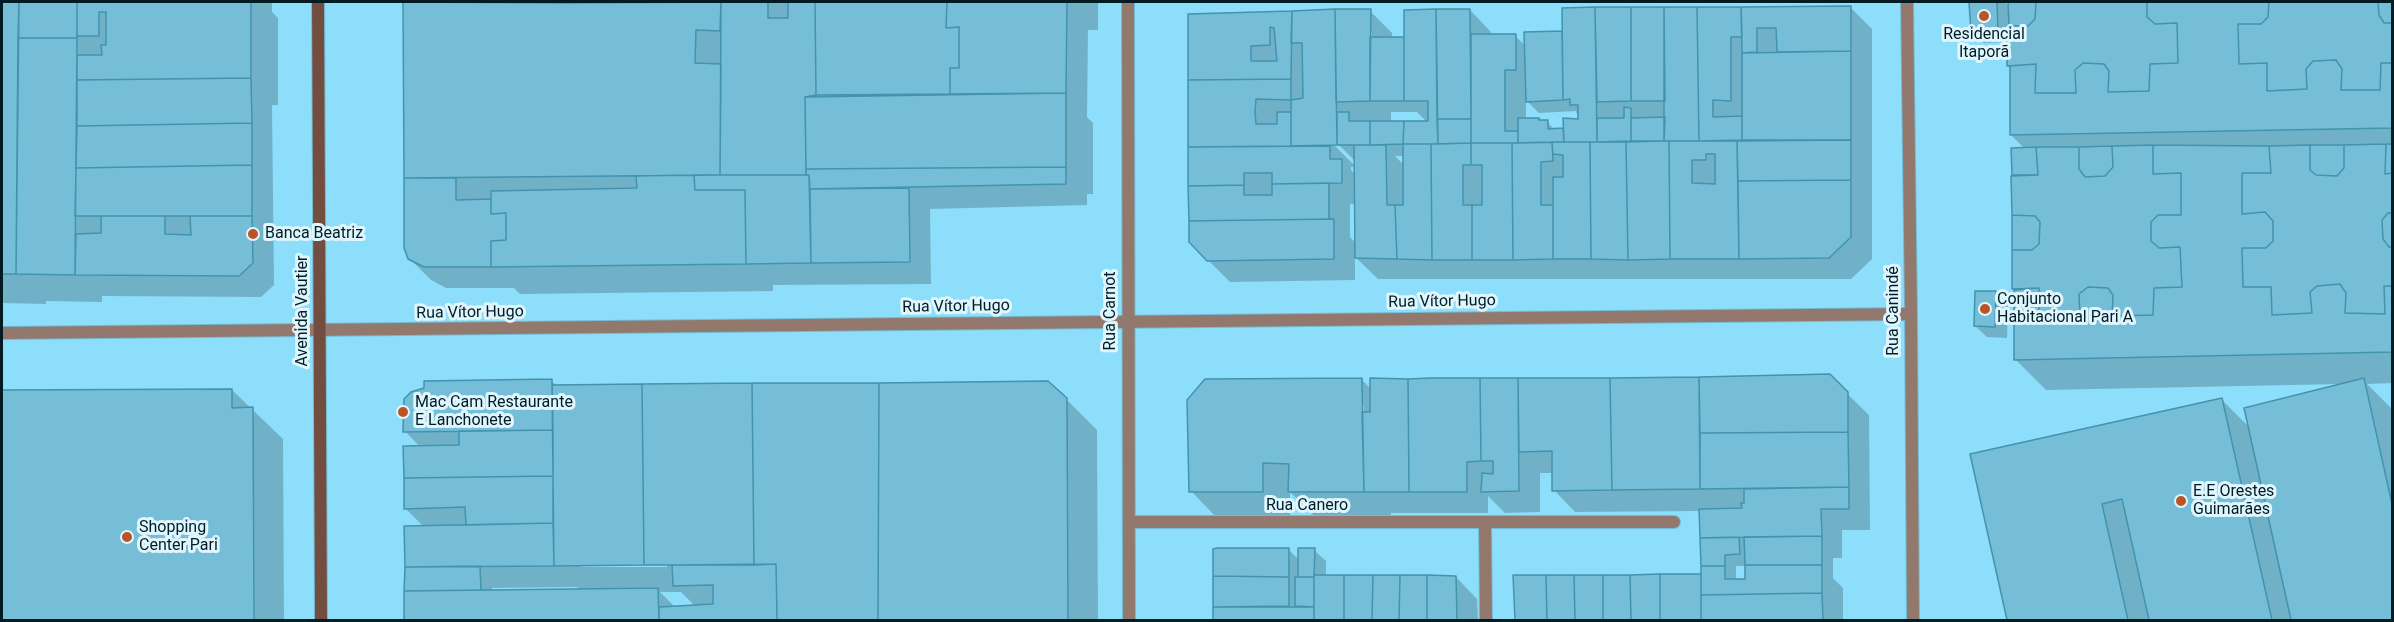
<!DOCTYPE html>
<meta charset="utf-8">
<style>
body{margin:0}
#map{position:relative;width:2394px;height:622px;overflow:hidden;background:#8ddefa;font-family:Roboto,sans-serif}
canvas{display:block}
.frame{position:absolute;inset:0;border:3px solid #031c24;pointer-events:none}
</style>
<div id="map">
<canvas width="2394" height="622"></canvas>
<div class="frame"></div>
</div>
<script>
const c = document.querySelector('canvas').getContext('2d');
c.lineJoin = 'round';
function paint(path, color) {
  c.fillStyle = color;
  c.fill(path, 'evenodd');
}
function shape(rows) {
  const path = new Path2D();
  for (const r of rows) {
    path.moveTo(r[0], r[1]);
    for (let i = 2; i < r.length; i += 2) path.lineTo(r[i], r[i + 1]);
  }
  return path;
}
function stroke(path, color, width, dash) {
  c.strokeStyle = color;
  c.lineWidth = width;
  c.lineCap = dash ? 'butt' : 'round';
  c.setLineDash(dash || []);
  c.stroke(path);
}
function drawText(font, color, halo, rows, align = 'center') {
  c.font = font + ' Roboto,sans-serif';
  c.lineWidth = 6;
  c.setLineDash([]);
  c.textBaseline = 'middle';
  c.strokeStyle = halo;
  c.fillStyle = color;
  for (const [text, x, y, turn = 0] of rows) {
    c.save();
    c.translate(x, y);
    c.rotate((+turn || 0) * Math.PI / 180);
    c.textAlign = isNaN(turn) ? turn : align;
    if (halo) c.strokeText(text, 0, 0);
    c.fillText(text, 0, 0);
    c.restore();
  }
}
paint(shape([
 [2,2,272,2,272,12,278,18,278,105,272,105,274,285,261,297,102,296,102,302,46,301,46,304,2,303],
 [405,2,1098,2,1098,30,1088,30,1087,117,1093,123,1093,194,1087,194,1087,205,930,209,931,284,773,285,773,291,520,294,514,288,446,288,431,280,409,258,405,248],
 [1209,2,1264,2,1210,3],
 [1971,2,2004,2,2010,7,2009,2,2392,2,2392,383,2367,384,2392,409,2392,620,2008,620,1972,455,2222,400,2250,428,2341,384,2046,390,2015,359,2016,291,2013,289,2016,177,2014,175,2025,149,2011,135,2009,42,1984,43,1972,31],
 [1850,7,1872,29,1872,259,1851,279,1378,279,1355,257,1355,280,1230,282,1190,242,1189,15,1370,11,1392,33,1392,39,1403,39,1470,10,1491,32,1491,36,1515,36,1526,46,1561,32,1564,34,1563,10],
 [1369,31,1372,31,1372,39,1369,39],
 [1526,100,1539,113,1576,111,1579,120,1565,132,1555,130,1547,122,1526,119],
 [1391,112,1417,112,1427,122,1391,122],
 [1333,139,1361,167,1358,169,1330,141],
 [1395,156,1405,156,1405,166],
 [1351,167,1356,167,1356,175,1351,170],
 [1350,204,1356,204,1356,243,1350,237],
 [1996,293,2008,305,2007,338,1987,337,1975,326],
 [1829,376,1869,415,1870,530,1842,530,1842,558,1833,558,1833,578,1843,588,1843,620,1516,620,1514,577,1702,575,1700,511,1575,512,1554,490,1554,473,1540,473,1540,512,1505,513,1488,496,1488,513,1391,513,1391,519,1317,519,1290,492,1290,519,1218,519,1191,491,1362,380,1372,390,1372,380,1704,379],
 [1361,405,1364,405,1364,413,1361,413],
 [1736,566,1746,566,1747,581,1736,579],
 [551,381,557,386,1066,399,1097,430,1098,620,406,620,406,567,424,527,405,508,420,447,405,431],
 [581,564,667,564,667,567,581,567],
 [577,587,580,590,492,592,492,588],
 [660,592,681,592,695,606,675,607],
 [232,390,283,439,284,620,2,620,2,392],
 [1214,550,1289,550,1299,560,1314,550,1326,561,1326,576,1456,577,1477,599,1478,620,1214,620]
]), '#0003');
const building = shape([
 [2,2,19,2,16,274,2,274,2,2],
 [19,2,77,2,77,38,18,38,19,2],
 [77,2,251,2,251,78,77,80,77,55,102,55,101,45,106,45,106,12,99,12,99,36,77,36,77,2],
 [403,2,721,2,720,31,696,30,695,63,721,64,720,175,404,178,403,2],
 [403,2,730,2,563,3,403,2],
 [721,2,768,2,768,18,788,18,788,2,815,2,816,95,805,97,806,175,720,175,721,2],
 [815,2,947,2,946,28,959,27,959,68,950,68,950,94,816,95,815,2],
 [947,2,1067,2,1066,93,950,94,950,68,959,68,959,27,946,28,947,2],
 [1969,2,1997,2,1998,31,1971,32,1969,2],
 [2008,2,2036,2,2035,19,2028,26,2009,26,2008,2],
 [2036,2,2147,2,2147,17,2155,24,2177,23,2178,63,2150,64,2149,91,2108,92,2109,71,2104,64,2083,63,2075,70,2076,93,2035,93,2036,64,2007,66,2007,26,2028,26,2035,19,2036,2],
 [2147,2,2269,2,2268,17,2261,24,2238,24,2239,64,2267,63,2267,91,2307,89,2306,69,2313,61,2336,60,2342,69,2341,90,2380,90,2381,63,2392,63,2392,128,2010,135,2010,66,2036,64,2035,93,2076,93,2075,70,2083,63,2104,64,2109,71,2108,92,2149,91,2150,64,2178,63,2177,23,2155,24,2147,17,2147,2],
 [2269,2,2378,2,2379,15,2384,23,2392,23,2392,63,2381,63,2380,90,2341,90,2342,69,2336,60,2313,61,2306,69,2307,89,2267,91,2267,63,2239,64,2238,24,2261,24,2268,17,2269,2],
 [2378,2,2392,2,2392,23,2384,23,2379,15,2378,2],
 [1851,6,1851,51,1777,52,1776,28,1757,28,1757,52,1742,53,1741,7,1851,6],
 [1595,7,1631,7,1631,101,1597,102,1595,7],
 [1595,7,1597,142,1564,142,1563,118,1578,119,1578,105,1570,105,1570,99,1563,100,1562,8,1595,7],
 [1631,7,1664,7,1665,101,1631,101,1631,7],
 [1664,7,1697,7,1699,141,1664,141,1664,7],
 [1697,7,1741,7,1742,37,1731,37,1731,101,1713,100,1713,117,1742,116,1742,140,1699,141,1697,7],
 [1335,9,1371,9,1370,101,1336,102,1335,9],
 [1335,9,1337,145,1291,146,1291,100,1303,98,1302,43,1291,43,1292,11,1335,9],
 [1436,9,1470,9,1471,119,1437,119,1436,9],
 [1436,9,1438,144,1403,144,1404,121,1428,121,1428,101,1404,101,1404,10,1436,9],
 [1292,11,1291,79,1188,80,1188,14,1292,11],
 [1270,27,1274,28,1277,61,1251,61,1251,46,1270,45,1270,27],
 [1562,31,1563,100,1526,102,1524,32,1562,31],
 [1471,34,1516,34,1516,70,1505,70,1505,131,1518,131,1518,143,1471,143,1471,34],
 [1370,37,1404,37,1404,101,1370,101,1370,37],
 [18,38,77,38,75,275,16,274,18,38],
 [1851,51,1851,140,1742,140,1742,53,1851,51],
 [251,78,252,123,77,126,77,80,251,78],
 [1291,79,1291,100,1256,99,1255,112,1256,124,1277,124,1277,112,1291,112,1291,146,1188,147,1188,80,1291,79],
 [1066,93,1066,167,806,169,805,97,1066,93],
 [1624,107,1631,108,1631,141,1597,142,1597,118,1624,118,1624,107],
 [1337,112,1349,112,1349,121,1370,121,1370,145,1337,145,1337,112],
 [1665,117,1664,141,1631,141,1631,118,1665,117],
 [1518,118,1539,118,1539,120,1548,120,1548,129,1563,128,1564,142,1518,143,1518,118],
 [1437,119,1471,119,1471,143,1438,144,1437,119],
 [1370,121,1404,121,1403,144,1370,145,1370,121],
 [252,123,252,165,76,168,77,126,252,123],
 [1851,140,1851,180,1738,181,1737,141,1851,140],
 [1664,141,1669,141,1670,259,1628,260,1626,142,1664,141],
 [1669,141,1737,141,1739,259,1670,259,1669,141],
 [1706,154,1715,154,1715,184,1692,183,1692,160,1706,160,1706,154],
 [1552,142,1553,161,1541,162,1541,205,1553,205,1553,259,1513,260,1512,143,1552,142],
 [1552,142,1590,142,1591,259,1553,259,1553,177,1563,177,1563,155,1553,154,1552,142],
 [1590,142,1626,142,1628,260,1591,259,1590,142],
 [1471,143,1471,165,1463,165,1463,205,1472,205,1472,260,1432,260,1431,144,1471,143],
 [1471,143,1512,143,1513,260,1472,260,1472,205,1482,205,1482,165,1471,165,1471,143],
 [1403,144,1431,144,1432,260,1397,259,1395,205,1403,205,1403,144],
 [2386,144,2385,174,2392,173,2392,213,2388,213,2382,220,2383,239,2389,247,2392,247,2392,286,2384,286,2385,314,2345,313,2346,293,2340,284,2317,286,2310,292,2312,313,2272,315,2271,287,2243,287,2242,248,2266,248,2273,241,2273,221,2265,212,2242,214,2242,173,2271,173,2269,146,2310,145,2310,170,2316,175,2337,176,2344,168,2344,145,2386,144],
 [2386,144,2392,144,2392,173,2385,174,2386,144],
 [1354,145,1386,145,1387,205,1395,205,1397,259,1355,258,1354,145],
 [2153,145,2269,146,2271,173,2242,173,2242,214,2265,212,2273,221,2273,241,2266,248,2242,248,2243,287,2271,287,2272,315,2312,313,2310,292,2317,286,2340,284,2346,293,2345,313,2385,314,2384,286,2392,286,2392,352,2014,360,2014,290,2039,288,2039,317,2080,317,2079,294,2088,287,2108,288,2113,295,2112,316,2153,315,2154,288,2182,287,2180,247,2159,248,2151,241,2151,222,2158,215,2181,215,2181,173,2153,174,2153,145],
 [2153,145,2153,174,2181,173,2181,215,2158,215,2151,222,2151,241,2159,248,2180,247,2182,287,2154,288,2153,315,2112,316,2113,295,2108,288,2088,287,2079,294,2080,317,2039,317,2039,288,2012,289,2012,250,2032,250,2039,244,2040,222,2035,216,2012,215,2011,176,2038,175,2036,147,2079,147,2079,169,2085,177,2105,176,2113,167,2112,146,2153,145],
 [2310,145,2344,145,2344,168,2337,176,2316,175,2310,170,2310,145],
 [1330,146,1330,159,1342,159,1342,183,1272,184,1272,173,1244,173,1244,185,1188,186,1188,147,1330,146],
 [2112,146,2113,167,2105,176,2085,177,2079,169,2079,147,2112,146],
 [2036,147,2038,175,2012,175,2011,148,2036,147],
 [252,165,252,216,75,216,76,168,252,165],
 [1066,167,1066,184,810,189,809,175,806,175,806,169,1066,167],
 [694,175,809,175,811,263,746,264,745,190,695,190,694,175],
 [694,175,695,190,745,190,746,264,491,267,491,241,506,240,506,213,491,214,491,191,637,188,636,176,694,175],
 [404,178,456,178,456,200,491,199,491,214,506,213,506,240,491,241,491,267,424,267,408,259,404,248,404,178],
 [1851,180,1851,237,1829,258,1739,259,1738,181,1851,180],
 [1329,183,1329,219,1189,221,1188,186,1244,185,1244,195,1272,195,1272,184,1329,183],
 [909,188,910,262,811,263,810,189,909,188],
 [2388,213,2392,213,2392,247,2389,247,2383,239,2382,220,2388,213],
 [2012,215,2035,216,2040,222,2039,244,2032,250,2012,250,2012,215],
 [101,216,165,216,165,234,191,235,190,216,252,216,253,263,239,276,75,275,76,234,101,233,101,216],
 [1334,219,1334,259,1207,261,1189,242,1189,221,1334,219],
 [1975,291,1996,291,1995,327,1974,326,1975,291],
 [1830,374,1848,392,1848,432,1700,433,1699,377,1830,374],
 [1699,377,1700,489,1612,490,1610,378,1699,377],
 [1362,378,1364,492,1288,492,1289,464,1263,463,1263,492,1189,492,1187,400,1205,379,1362,378],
 [1370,378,1408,379,1409,492,1364,492,1362,412,1370,412,1370,378],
 [1431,378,1480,378,1481,461,1467,462,1467,492,1409,492,1408,379,1431,378],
 [1480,378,1518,378,1519,491,1481,492,1482,473,1493,474,1493,461,1481,461,1480,378],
 [1518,378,1610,378,1612,490,1552,491,1552,451,1519,452,1518,378],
 [2364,378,2392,504,2392,620,2291,620,2244,408,2364,378],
 [552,379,553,430,403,432,404,399,411,392,424,388,424,381,552,379],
 [1048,381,1067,398,1068,620,878,620,879,383,1048,381],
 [752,383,754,565,644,565,642,384,752,383],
 [752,383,879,383,878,620,777,620,776,564,754,565,752,383],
 [642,384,644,565,554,566,552,385,642,384],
 [232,389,232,408,253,407,254,620,2,620,2,390,232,389],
 [2222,398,2272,620,2149,620,2122,499,2102,504,2128,620,2007,620,1970,454,2222,398],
 [553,430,553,476,404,478,403,446,459,445,459,431,553,430],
 [1848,432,1849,487,1700,489,1700,433,1848,432],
 [553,476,553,523,466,525,465,507,404,509,404,478,553,476],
 [1849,487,1849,509,1821,509,1822,536,1700,538,1699,509,1742,508,1741,503,1744,503,1744,489,1849,487],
 [553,523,554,566,405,567,404,526,553,523],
 [1822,536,1822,565,1745,565,1744,537,1822,536],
 [1739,537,1740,554,1725,555,1725,566,1701,566,1700,538,1739,537],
 [1217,548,1289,548,1289,577,1213,576,1213,549,1217,548],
 [1298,548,1315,548,1314,577,1298,577,1298,548],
 [776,564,777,620,659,620,659,607,713,604,713,585,673,586,672,565,776,564],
 [1745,565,1822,565,1822,593,1701,595,1701,566,1725,566,1725,579,1745,579,1745,565],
 [480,566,481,590,404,591,405,567,480,566],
 [1660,574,1701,574,1701,620,1660,620,1660,574],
 [1660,574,1660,620,1631,620,1630,575,1660,574],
 [1314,575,1344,575,1344,620,1314,620,1314,575],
 [1344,575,1373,575,1372,620,1344,620,1344,575],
 [1373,575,1400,575,1399,620,1372,620,1373,575],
 [1400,575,1427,575,1427,620,1399,620,1400,575],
 [1427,575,1456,576,1457,620,1427,620,1427,575],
 [1513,575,1546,575,1547,620,1515,620,1513,575],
 [1546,575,1574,575,1575,620,1547,620,1546,575],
 [1574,575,1603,575,1603,620,1575,620,1574,575],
 [1603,575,1630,575,1631,620,1603,620,1603,575],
 [1213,576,1289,577,1289,606,1213,607,1213,576],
 [1295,577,1314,577,1314,607,1295,606,1295,577],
 [658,588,659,620,404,620,404,591,658,588],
 [1822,593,1823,620,1701,620,1701,595,1822,593],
 [1213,607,1314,607,1314,620,1213,620,1213,607]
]);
paint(building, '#76bed7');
stroke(building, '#4193ae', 1.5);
const minor = shape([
 [1128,2,1129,620],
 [1907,2,1911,314],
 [1129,522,1674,522],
 [1485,522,1486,620]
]);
const tertiary = shape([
 [2,333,1911,314,1913,620]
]);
const secondary = shape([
 [318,2,321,620]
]);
stroke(minor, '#74bbd3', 14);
stroke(tertiary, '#74bbd3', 14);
stroke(secondary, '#74bbd3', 14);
stroke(minor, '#93786e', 12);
stroke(tertiary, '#93786e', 12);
stroke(secondary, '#734e40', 12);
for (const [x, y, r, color] of [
 [1984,16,6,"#ba5427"],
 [253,234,6,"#ba5427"],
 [1985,309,6,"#ba5427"],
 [403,412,6,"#ba5427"],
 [2181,501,6,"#ba5427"],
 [127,537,6,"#ba5427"]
]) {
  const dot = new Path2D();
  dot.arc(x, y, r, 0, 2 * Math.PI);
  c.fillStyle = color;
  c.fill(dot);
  stroke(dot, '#dff6fe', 2);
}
drawText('16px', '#031c24', '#dff6fe', [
 ["Residencial",1984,35,"center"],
 ["Itaporã",1984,53,"center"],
 ["Banca Beatriz",265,234],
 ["Conjunto",1997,300],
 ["Habitacional Pari A",1997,318],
 ["Mac Cam Restaurante",415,403],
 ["E Lanchonete",415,421],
 ["E.E Orestes",2193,492],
 ["Guimarães",2193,510],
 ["Shopping",139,528],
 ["Center Pari",139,546]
], 'left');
drawText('16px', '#031c24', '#dff6fe', [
 ["Rua Vítor Hugo",1442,302,-1],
 ["Rua Vítor Hugo",956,307,-1],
 ["Avenida Vautier",303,311,-90],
 ["Rua Carnot",1111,311,-90],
 ["Rua Canindé",1894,311,-90],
 ["Rua Vítor Hugo",470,313,-1],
 ["Rua Canero",1307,506]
]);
</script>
